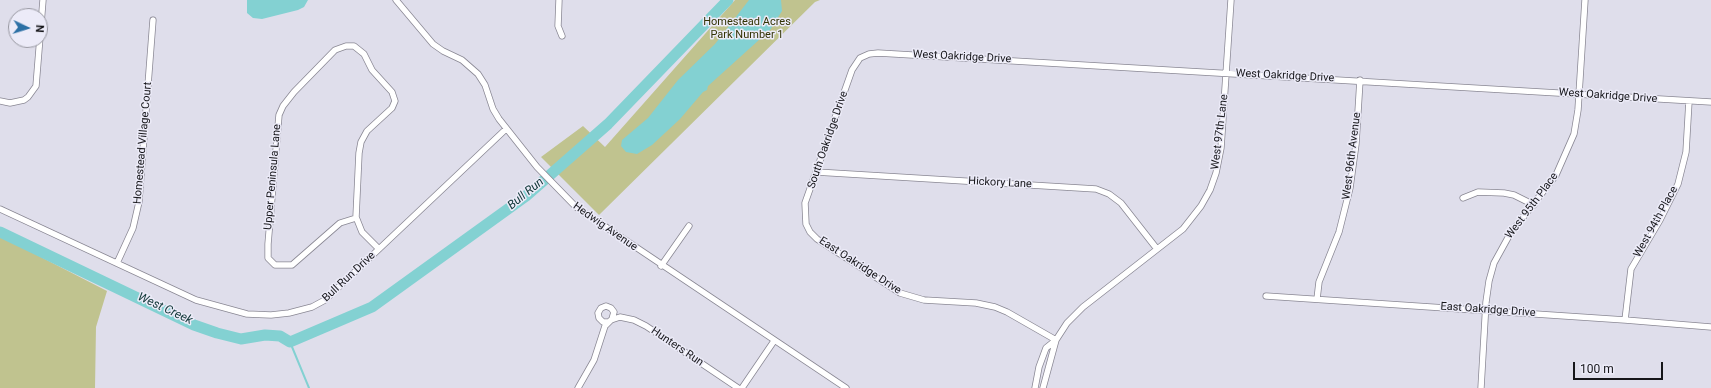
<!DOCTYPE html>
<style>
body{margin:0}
#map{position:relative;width:1711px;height:388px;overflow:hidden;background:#dfdeeb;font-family:Roboto,sans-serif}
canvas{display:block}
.north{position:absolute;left:8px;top:8px;width:40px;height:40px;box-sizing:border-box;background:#ecebf8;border:1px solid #96969f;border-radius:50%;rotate:94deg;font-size:11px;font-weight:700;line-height:16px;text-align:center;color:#16161a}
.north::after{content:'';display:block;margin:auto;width:14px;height:18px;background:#2c70a5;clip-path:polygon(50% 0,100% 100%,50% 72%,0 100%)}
.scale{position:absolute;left:1573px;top:362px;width:90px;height:18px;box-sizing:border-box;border:2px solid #16161a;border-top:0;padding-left:5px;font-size:12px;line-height:14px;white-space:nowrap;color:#16161a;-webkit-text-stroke:3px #ecebf8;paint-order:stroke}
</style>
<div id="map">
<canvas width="1711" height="388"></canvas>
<div class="north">N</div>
<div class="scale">100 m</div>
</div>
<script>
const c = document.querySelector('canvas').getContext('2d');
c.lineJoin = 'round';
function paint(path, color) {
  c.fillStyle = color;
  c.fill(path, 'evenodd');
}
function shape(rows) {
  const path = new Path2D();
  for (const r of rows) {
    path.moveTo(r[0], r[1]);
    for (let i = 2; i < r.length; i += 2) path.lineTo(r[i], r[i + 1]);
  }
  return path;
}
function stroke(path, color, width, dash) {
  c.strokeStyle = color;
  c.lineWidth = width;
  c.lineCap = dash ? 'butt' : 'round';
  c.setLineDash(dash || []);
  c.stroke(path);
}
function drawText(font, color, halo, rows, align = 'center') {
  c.font = font + ' Roboto,sans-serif';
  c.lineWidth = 3;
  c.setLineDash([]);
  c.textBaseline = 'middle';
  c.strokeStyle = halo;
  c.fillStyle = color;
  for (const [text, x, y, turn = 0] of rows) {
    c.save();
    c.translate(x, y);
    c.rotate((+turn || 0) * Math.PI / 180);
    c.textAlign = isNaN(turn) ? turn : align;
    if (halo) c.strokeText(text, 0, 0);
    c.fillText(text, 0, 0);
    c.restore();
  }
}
paint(shape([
 [735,0,820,0,815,2,599,215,541,157,583,126,605,147],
 [0,236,107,291,96,327,95,388,0,388]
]), '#c0c38f');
paint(shape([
 [247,0,308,0,304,7,298,10,262,19,253,18,247,13],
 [749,0,781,0,782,11,770,30,708,86,707,90,703,92,680,119,652,145,637,154,626,152,621,146,622,140,648,118,678,80,715,44]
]), '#83d1d2');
stroke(shape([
 [290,342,309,388]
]), '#83d1d2', 2);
stroke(shape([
 [0,232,194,325,217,333,241,339,265,335,280,336,290,342,372,307,526,196,608,124,728,0]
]), '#83d1d2', 11);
const minor = shape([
 [396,0,433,44,443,51,462,60,478,74,485,85,493,109,499,119,537,167,576,207,846,388],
 [559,0,558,26,562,36],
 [0,101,10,103,24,100,28,97,36,86,43,0],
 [816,172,1096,189,1109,194,1121,203,1157,249],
 [1463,198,1478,192,1504,193,1514,195,1534,205],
 [0,209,196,300,247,314,271,315,289,313,312,307,325,300,506,129],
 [356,218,340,223,292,265,275,265,268,258,268,244,279,115,283,106,294,92,335,50,346,46,354,46,364,54,372,70,392,92,395,101,392,108,367,131,361,142,359,153,356,217,362,232,379,249],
 [117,263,133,228,139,202,153,20],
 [661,266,689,226],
 [1266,296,1625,320,1711,327],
 [1317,299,1319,282,1339,232,1350,188,1356,144,1360,80],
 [1625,320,1631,269,1660,220,1678,184,1686,152,1689,101],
 [608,322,603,322,599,318,598,313,601,308,606,306,611,308,614,312,612,319],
 [1056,340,1007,312,995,307,976,303,924,300,900,293,817,239,810,232,806,224,805,203,852,70,860,58,869,54,878,53,1711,102],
 [578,388,594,360,605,326,611,320,620,317,634,320,646,326,738,388],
 [742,388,774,341],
 [1035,388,1039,367,1046,348,1056,340,1067,323,1083,307,1183,229,1201,206,1210,190,1216,173,1221,148,1231,0],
 [1043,388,1056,340],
 [1481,388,1486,302,1489,281,1494,263,1510,234,1556,175,1574,134,1578,110,1585,0]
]);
stroke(minor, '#898793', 7);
stroke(minor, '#fff', 5.5);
drawText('11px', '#333405', '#ecebf8', [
 ["Homestead Acres",747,22],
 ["Park Number 1",747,35]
]);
drawText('11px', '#16161a', '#ecebf8', [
 ["West Oakridge Drive",962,57,3],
 ["West Oakridge Drive",1285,76,3],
 ["West Oakridge Drive",1608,96,4],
 ["West 97th Lane",1220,132,-83],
 ["South Oakridge Drive",828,140,-71],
 ["Homestead Village Court",143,143,-85],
 ["West 96th Avenue",1352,156,-83],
 ["Upper Peninsula Lane",273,177,-85],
 ["Hickory Lane",1000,183,3],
 ["West 95th Place",1532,206,-53],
 ["West 94th Place",1656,222,-61],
 ["Hedwig Avenue",605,227,35],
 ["East Oakridge Drive",860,266,33],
 ["Bull Run Drive",349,277,-43],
 ["East Oakridge Drive",1488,310,4],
 ["Hunters Run",677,347,34]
]);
drawText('italic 12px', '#0f3636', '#ecebf8', [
 ["Bull Run",526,194,-39],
 ["West Creek",165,309,25]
]);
</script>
